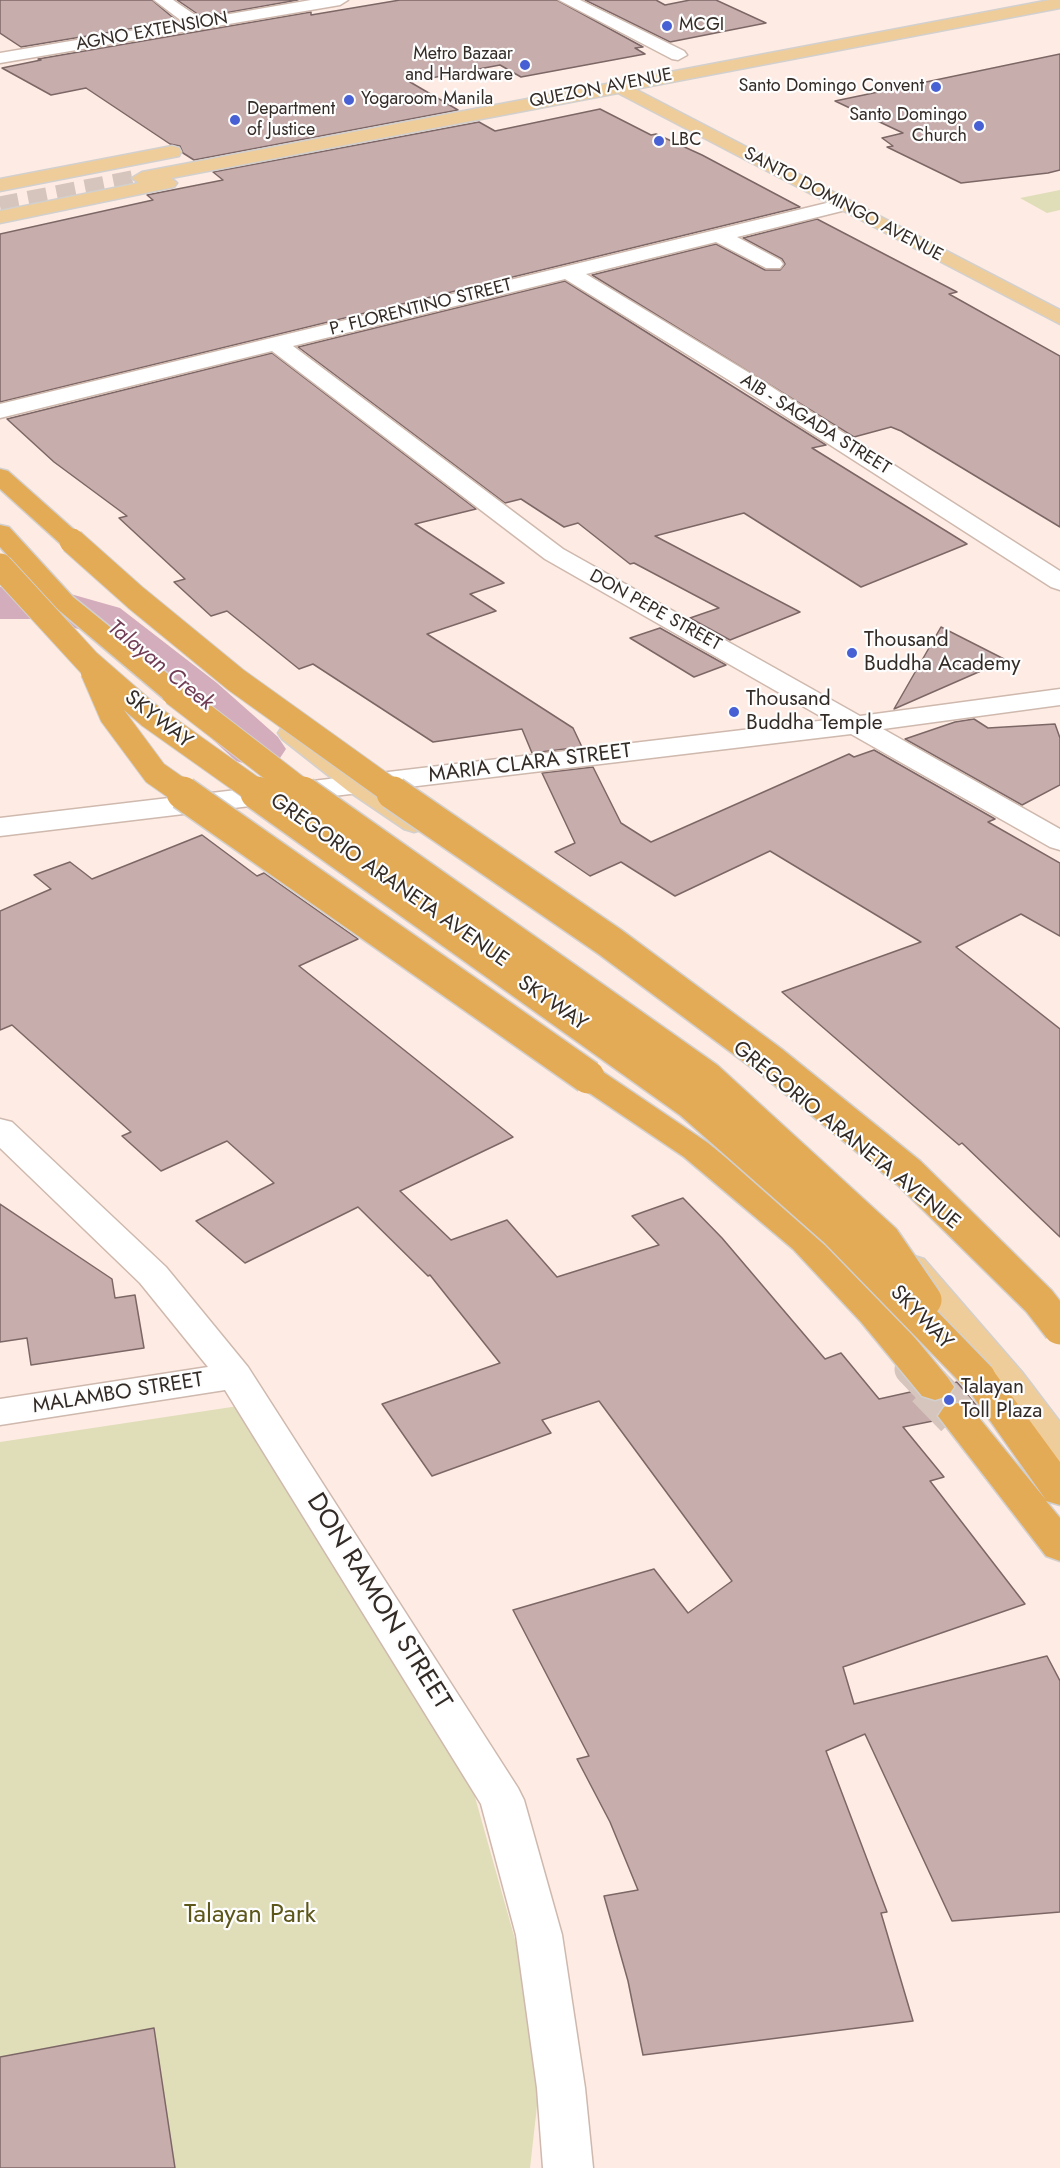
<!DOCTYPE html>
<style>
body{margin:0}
canvas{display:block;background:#feebe3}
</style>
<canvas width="1060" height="2168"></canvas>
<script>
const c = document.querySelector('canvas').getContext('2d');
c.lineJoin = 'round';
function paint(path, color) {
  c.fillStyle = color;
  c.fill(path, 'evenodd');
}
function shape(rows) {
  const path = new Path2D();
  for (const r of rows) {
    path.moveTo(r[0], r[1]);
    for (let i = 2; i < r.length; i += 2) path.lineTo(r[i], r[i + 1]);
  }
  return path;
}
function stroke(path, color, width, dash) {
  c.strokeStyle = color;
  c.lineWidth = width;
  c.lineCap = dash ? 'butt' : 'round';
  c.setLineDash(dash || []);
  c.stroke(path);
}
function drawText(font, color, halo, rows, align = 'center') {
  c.font = font + ' Jost,sans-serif';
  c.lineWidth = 4.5;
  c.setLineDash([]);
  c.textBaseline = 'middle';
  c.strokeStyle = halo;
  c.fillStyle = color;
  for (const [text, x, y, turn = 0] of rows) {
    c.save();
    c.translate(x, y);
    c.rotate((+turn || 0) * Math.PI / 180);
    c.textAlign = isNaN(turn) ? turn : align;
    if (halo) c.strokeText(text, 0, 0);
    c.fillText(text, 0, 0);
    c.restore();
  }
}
paint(shape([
 [1060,190,1060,210,1047,213,1020,198],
 [245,1405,473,1790,516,1943,538,2097,530,2168,0,2168,0,1442]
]), '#e0ddb9');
paint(shape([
 [0,587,46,587,120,608,217,683,278,737,286,749,278,761,257,767,236,761,177,707,82,630,43,619,0,619,0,587]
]), '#d4adbc');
const building = shape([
 [0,0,152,0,177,21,21,47,0,33,0,0],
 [177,0,298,0,202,17,177,0],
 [400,0,557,0,643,47,635,48,645,54,521,77,500,65,410,82,458,110,194,160,183,153,180,146,170,144,86,88,51,95,2,68,41,60,38,59,311,12,311,15,400,0],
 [585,0,656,0,665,5,690,0,716,0,766,23,670,42,585,0],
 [1060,54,1060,170,1048,173,961,183,887,147,893,146,882,138,903,133,835,101,1060,54],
 [600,109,651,135,656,134,702,155,800,207,0,402,0,234,153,200,147,195,223,180,213,172,479,122,495,131,600,109],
 [817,219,957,292,949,294,1060,356,1060,527,901,431,891,427,854,437,592,275,716,244,765,270,780,270,785,264,782,259,743,238,817,219],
 [565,281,826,445,812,448,967,544,861,587,744,513,655,536,800,612,730,640,690,618,719,608,634,563,630,564,578,523,564,527,521,499,505,503,298,347,565,281],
 [272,353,476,509,415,524,504,583,470,594,496,611,427,634,573,728,582,747,532,753,522,729,433,742,313,664,299,669,227,611,211,616,174,582,185,579,119,518,127,516,54,462,7,419,272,353],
 [941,627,1006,660,894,709,941,627],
 [660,628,726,665,694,677,630,638,660,628],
 [974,719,988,728,1055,724,1060,738,1060,785,1022,805,905,739,955,722,974,719],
 [874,750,995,819,988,822,1060,863,1060,936,1021,914,956,947,1060,1029,1060,1237,962,1143,959,1145,782,992,921,942,770,851,675,896,621,862,590,876,555,852,575,843,542,773,593,767,621,823,651,842,849,754,854,757,874,750],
 [202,835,257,876,264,873,358,939,299,966,513,1137,400,1191,451,1240,507,1220,557,1277,659,1245,632,1216,683,1198,722,1238,825,1359,841,1353,879,1399,915,1391,921,1398,936,1402,950,1397,956,1388,954,1383,957,1382,980,1410,976,1411,971,1405,956,1401,942,1406,936,1415,938,1420,903,1427,944,1477,930,1481,1025,1604,843,1667,854,1704,1047,1656,1060,1681,1060,1912,952,1921,865,1734,826,1751,887,1912,881,1913,913,2021,643,2055,628,1981,604,1896,638,1890,610,1822,577,1759,589,1756,513,1610,654,1569,688,1613,732,1581,599,1401,542,1420,551,1433,432,1476,382,1404,500,1363,430,1275,428,1276,358,1207,245,1263,196,1221,274,1183,227,1141,161,1171,122,1136,131,1132,12,1025,0,1030,0,911,51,889,34,875,70,862,92,879,202,835],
 [0,1204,112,1279,115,1298,135,1295,144,1348,31,1365,27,1338,0,1342,0,1204],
 [154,2028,175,2168,0,2168,0,2057,154,2028]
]);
paint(building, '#c7aead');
stroke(building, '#7d6766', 1.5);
stroke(shape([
 [0,206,142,178]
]), '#d5c5bd', 19, [19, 10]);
stroke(shape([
 [914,1372,911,1369,929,1388]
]), '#d5c5bd', 33, [33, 16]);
stroke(shape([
 [928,1386,957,1416]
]), '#d5c5bd', 44, [44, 22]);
const minor = shape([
 [154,0,173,0,201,19,311,0,348,0,340,5,0,63,0,53,183,22,154,0],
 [559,0,580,0,684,51,687,55,678,60,672,59,559,0],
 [843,199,850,201,853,205,850,209,737,237,780,260,783,264,780,268,766,268,716,242,586,274,756,377,1060,571,1060,590,1051,587,740,387,565,279,293,346,563,549,860,716,1060,689,1060,705,883,729,1060,829,1060,850,1050,847,851,734,0,836,0,818,827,720,545,559,272,351,0,418,0,404,843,199],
 [0,1119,12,1122,166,1267,248,1367,518,1788,524,1800,562,1935,585,2088,593,2168,543,2168,537,2088,516,1935,481,1804,225,1390,0,1425,0,1399,208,1367,140,1283,0,1148,0,1119]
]);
const major = shape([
 [1050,0,1060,0,1060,8,635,89,1060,310,1060,324,618,93,171,178,177,183,174,187,0,223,0,211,139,183,132,178,142,172,1050,0],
 [172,146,179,148,181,152,179,156,0,191,0,179,172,146],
 [292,725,302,727,368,779,424,817,429,823,424,829,414,832,404,829,348,791,282,739,278,733,282,727,292,725],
 [911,1255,924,1259,1022,1372,1060,1422,1060,1463,1046,1459,996,1390,898,1275,893,1267,898,1259,911,1255]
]);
const highway = shape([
 [0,469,8,471,81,536,84,541,81,546,72,548,63,546,0,489,0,469],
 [0,525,9,527,73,597,184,687,188,693,184,699,174,701,164,699,55,607,0,547,0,525],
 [588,1067,600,1070,708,1143,819,1233,887,1304,948,1378,954,1387,948,1396,935,1400,922,1396,861,1322,793,1249,684,1157,576,1084,572,1077,576,1070,588,1067],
 [979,1365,992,1369,1060,1462,1060,1505,1046,1501,1060,1518,1060,1561,1046,1556,938,1416,944,1407,957,1403,970,1407,1046,1500,960,1378,966,1369,979,1365]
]);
stroke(minor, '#cfb9ae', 3);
stroke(major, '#d2d0cf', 3);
stroke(highway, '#d2d0cf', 3);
paint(minor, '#fff');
paint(major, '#efcd9a');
paint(highway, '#e4ab56');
const highwayBridgeFar1 = shape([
 [72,541,136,598,236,680,395,794],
 [0,566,88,662,150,716,260,794],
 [93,671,112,715,155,773,185,794],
 [174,693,305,794]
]);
const highwayBridge = shape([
 [183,793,588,1077],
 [257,793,690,1102,837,1232,979,1378],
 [303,793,707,1078,884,1240,925,1300],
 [393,793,610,942,773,1063,909,1173,1039,1301,1060,1328]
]);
stroke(highwayBridgeFar1, '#d2d0cf', 27, []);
stroke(highwayBridge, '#d2d0cf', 36, []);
stroke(highwayBridgeFar1, '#e4ab56', 25);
stroke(highwayBridge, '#e4ab56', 33);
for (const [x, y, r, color] of [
 [667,26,6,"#4760d4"],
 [525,65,6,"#4760d4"],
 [936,87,6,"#4760d4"],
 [349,100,6,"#4760d4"],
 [235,120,6,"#4760d4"],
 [979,126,6,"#4760d4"],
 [659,141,6,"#4760d4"],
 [852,653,6,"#4760d4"],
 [734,712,6,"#4760d4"],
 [949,1400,6,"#4760d4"]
]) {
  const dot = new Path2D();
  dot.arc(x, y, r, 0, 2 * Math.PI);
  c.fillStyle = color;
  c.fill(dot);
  stroke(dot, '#fdfdfd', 2);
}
drawText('18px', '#332b26', '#fdfdfd', [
 ["MCGI",679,26],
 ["Metro Bazaar",513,55,"right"],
 ["and Hardware",513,76,"right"],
 ["Santo Domingo Convent",924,87,"right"],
 ["Yogaroom Manila",361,100],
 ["Department",247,110],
 ["of Justice",247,131],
 ["Santo Domingo",967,116,"right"],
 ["Church",967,137,"right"],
 ["LBC",671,141]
], 'left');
drawText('18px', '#332b26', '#fdfdfd', [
 ["AGNO EXTENSION",152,32,-10],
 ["QUEZON AVENUE",601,89,-11],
 ["SANTO DOMINGO AVENUE",843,205,28],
 ["P. FLORENTINO STREET",421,308,-14],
 ["AIB - SAGADA STREET",815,425,32],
 ["DON PEPE STREET",655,611,29]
]);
drawText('21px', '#332b26', '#fdfdfd', [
 ["Thousand",864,641],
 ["Buddha Academy",864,665],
 ["Thousand",746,700],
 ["Buddha Temple",746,724],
 ["Talayan",961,1388],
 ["Toll Plaza",961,1412]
], 'left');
drawText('21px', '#332b26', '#fdfdfd', [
 ["SKYWAY",158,720,38],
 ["MARIA CLARA STREET",530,764,-7],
 ["GREGORIO ARANETA AVENUE",389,881,35],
 ["SKYWAY",552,1004,35],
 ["GREGORIO ARANETA AVENUE",846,1136,39],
 ["SKYWAY",921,1318,46],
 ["MALAMBO STREET",118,1394,-9]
]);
drawText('italic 22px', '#713d54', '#fdfdfd', [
 ["Talayan Creek",160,666,39]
]);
drawText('26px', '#332b26', '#fdfdfd', [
 ["DON RAMON STREET",378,1602,58]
]);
drawText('26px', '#5d561a', '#fdfdfd', [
 ["Talayan Park",250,1916]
]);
</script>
